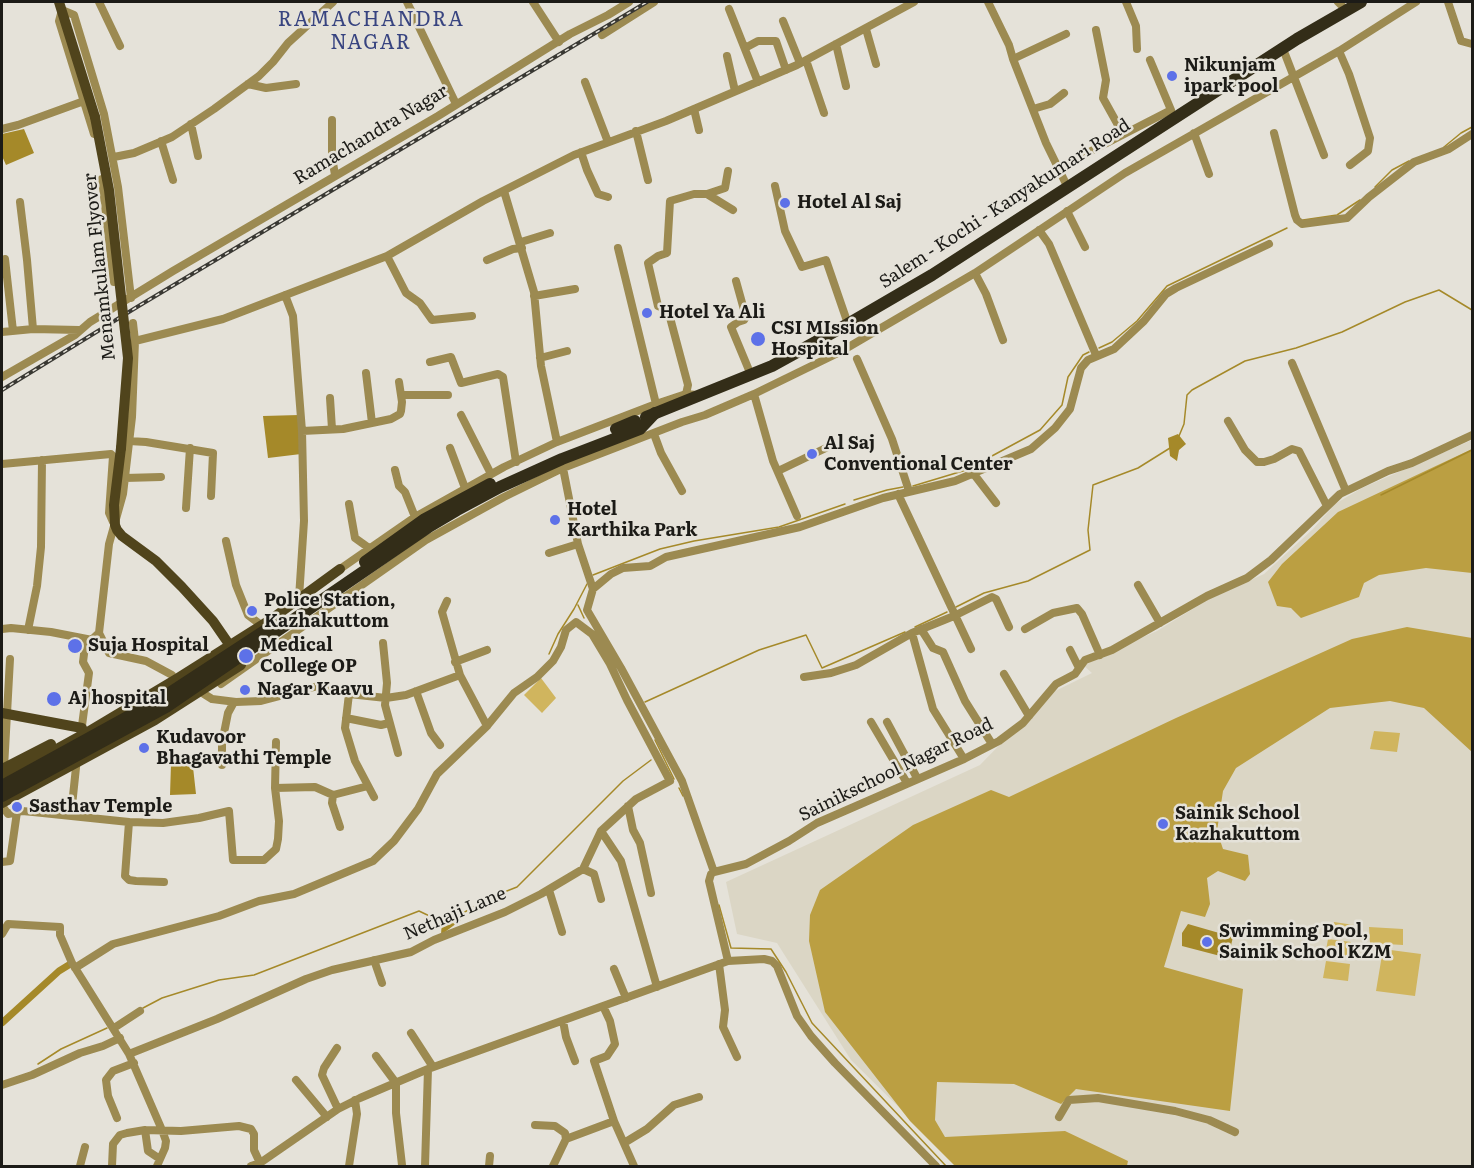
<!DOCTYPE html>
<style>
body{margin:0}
#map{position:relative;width:1474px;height:1168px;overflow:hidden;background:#e5e2d9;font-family:Literata,serif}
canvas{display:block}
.frame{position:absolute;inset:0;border:3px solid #1c1b17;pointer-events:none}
</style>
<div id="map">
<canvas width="1474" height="1168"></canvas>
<div class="frame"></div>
</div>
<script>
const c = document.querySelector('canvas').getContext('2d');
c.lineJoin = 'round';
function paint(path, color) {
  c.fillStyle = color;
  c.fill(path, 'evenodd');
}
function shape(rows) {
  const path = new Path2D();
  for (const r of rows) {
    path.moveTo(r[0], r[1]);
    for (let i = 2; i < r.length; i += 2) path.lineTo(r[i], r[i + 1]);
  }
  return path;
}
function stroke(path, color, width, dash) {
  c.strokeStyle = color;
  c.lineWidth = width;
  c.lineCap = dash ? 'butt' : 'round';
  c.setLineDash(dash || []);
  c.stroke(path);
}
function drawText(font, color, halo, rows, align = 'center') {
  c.font = font + ' Literata,serif';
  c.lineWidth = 5;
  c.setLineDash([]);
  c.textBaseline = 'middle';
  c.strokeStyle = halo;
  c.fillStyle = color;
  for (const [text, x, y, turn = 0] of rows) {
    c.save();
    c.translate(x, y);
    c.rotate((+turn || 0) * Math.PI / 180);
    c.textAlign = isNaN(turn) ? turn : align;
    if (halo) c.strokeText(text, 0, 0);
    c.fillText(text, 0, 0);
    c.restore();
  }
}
paint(shape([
 [1472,440,1472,1166,1127,1166,1128,1161,929,1137,851,1060,777,943,737,934,726,882,980,765,1049,694,1092,673,1082,664,1157,631,1209,599,1264,574,1313,529,1335,504,1362,488]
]), '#dbd6c5');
paint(shape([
 [541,678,556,698,542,713,524,695],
 [1374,731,1400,733,1397,752,1370,749],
 [1334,922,1354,925,1353,938,1332,934],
 [1369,927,1403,929,1403,945,1370,943],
 [1328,939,1351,942,1350,959,1325,956],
 [1383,949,1421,954,1415,996,1376,991],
 [1326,961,1350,964,1348,981,1323,978]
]), '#d0b55e');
paint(shape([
 [1472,449,1472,573,1426,568,1379,575,1364,583,1359,597,1301,618,1291,608,1277,606,1268,582,1282,564,1338,512],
 [1407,627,1472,638,1472,752,1424,708,1390,701,1330,708,1236,768,1223,791,1217,831,1223,849,1248,855,1250,874,1245,881,1218,871,1207,878,1210,904,1205,917,1181,911,1164,967,1243,989,1230,1111,1076,1089,1061,1104,1014,1084,937,1082,935,1120,945,1137,1065,1131,1128,1161,1127,1166,955,1166,910,1121,825,1012,809,941,810,915,820,890,913,825,991,790,1009,797,1176,718,1352,639]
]), '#bb9f42');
paint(shape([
 [24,129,34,153,6,165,2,156,2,134],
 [299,415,301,454,268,458,263,416],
 [1178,434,1186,444,1179,450,1177,461,1170,456,1168,438],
 [171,764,193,767,196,794,170,795],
 [457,911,461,920,441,935,442,919],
 [1188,924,1233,937,1228,958,1182,946,1182,933]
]), '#a58929');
stroke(shape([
 [1444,147,1461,133,1472,127],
 [1375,187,1392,170,1409,161],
 [1303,220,1337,215,1360,200],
 [1099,348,1112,342,1137,321,1167,286,1287,228],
 [1179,436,1184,424,1187,395,1192,390,1245,361,1296,348,1342,332,1405,302,1439,290,1472,310],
 [913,486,966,470,1040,430,1062,405,1068,377,1083,355,1089,352],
 [1381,495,1472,450],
 [854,500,887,490,903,487],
 [593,575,660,549,694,541,779,527,845,504],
 [578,605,584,618],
 [956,607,984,593,1028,581,1090,550,1088,530,1093,485,1138,468,1170,448],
 [915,627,947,612],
 [549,654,558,634,574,609,587,584],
 [645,702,759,650,806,635,822,668,905,632],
 [655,740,674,779],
 [679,788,683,796],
 [719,905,731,948,771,949,786,972,812,1023,946,1166],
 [458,916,489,898,517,887,623,781,651,760],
 [143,1008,162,998,219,980,254,975,419,911,442,922],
 [38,1064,61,1049,107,1028]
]), '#a58929', 1.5);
stroke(shape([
 [2,1023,59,971,72,963]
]), '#a58929', 7);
stroke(shape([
 [99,2,120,46],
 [407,2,456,104],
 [533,2,559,42],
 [988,2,1009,45,1013,59,1046,143,1067,186],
 [1126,2,1136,26,1137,49],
 [1338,2,1346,10],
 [1448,2,1461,41,1472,44],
 [729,9,758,82],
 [783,21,800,63],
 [866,29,876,64],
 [1096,30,1106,80,1103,98,1123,134],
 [602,35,654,2],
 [836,44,846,86],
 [745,48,758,41,776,41,786,70],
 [1339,51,1349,74,1370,138,1368,151,1350,165],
 [1285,54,1324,155],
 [727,56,735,91],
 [1013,59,1066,34],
 [806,60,824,113],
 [585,82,608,142],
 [248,84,266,88,296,84],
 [694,109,699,130],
 [1033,109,1050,104,1064,93],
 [332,120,332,157,335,175],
 [191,124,198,156],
 [2,129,18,125,84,101],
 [636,131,648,180],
 [1194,133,1209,174],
 [1274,133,1295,215,1297,220,1302,224,1347,218,1369,197,1414,162,1449,149,1472,134],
 [94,134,59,21,62,10,74,15,104,114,118,187,131,298],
 [161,141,173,180],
 [581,152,587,170,598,194,608,197],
 [114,157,134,153,172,137,214,109,259,76,273,62,288,43,333,2],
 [1058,168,1171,110,1150,60],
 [102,179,114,282],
 [775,186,785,231,802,267,826,260,848,324],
 [504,191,534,292,541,366,557,442],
 [707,194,725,188,728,171],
 [20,202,27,260,33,329],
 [1067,211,1085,247],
 [1039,230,1049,244,1096,355],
 [521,242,550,233],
 [618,248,656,404],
 [387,256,406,293,420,303,432,320,472,316],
 [5,259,13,331],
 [487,260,513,249,522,248],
 [975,273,986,294,1003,340],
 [736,281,746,317,744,320,738,322,731,327,751,375],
 [285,295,293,316,302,431,304,521,299,598],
 [534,296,575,289],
 [133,323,135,341],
 [2,332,33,329,79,330],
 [540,358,567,351],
 [857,359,892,439,909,491],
 [430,362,451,357,461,383,498,374,503,377,516,462],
 [1292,363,1346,491],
 [366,373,372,423],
 [2,377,75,335,90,322,173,271,438,116,570,34,608,15,629,2],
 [686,394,688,385,668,310,658,306,648,263,658,256,667,253,670,201,694,194,707,194,733,210],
 [754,394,773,461,797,516],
 [401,395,448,395],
 [330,398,332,429],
 [461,415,491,474],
 [1228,421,1245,450,1257,462,1264,462,1274,459,1292,449,1299,451,1327,506],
 [302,431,343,429,391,419,400,414,401,411,402,402,399,382],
 [654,434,661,453,682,491],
 [129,441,146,442,213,453,211,496],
 [450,448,465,488],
 [2,464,111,454,113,456,109,513,113,522],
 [563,468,578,544,593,589],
 [395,470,399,486,405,492,415,517],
 [778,471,828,447],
 [973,473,996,503],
 [125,478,161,477],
 [898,494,971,649],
 [349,504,355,538,369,548],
 [186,508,190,448],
 [226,541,236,585,248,615,261,625],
 [549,553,578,544],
 [340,569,415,517,504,467,557,442,656,404,686,394,697,395],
 [1138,585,1160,623],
 [447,601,442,612,460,675],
 [2,629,11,628,51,632,92,640],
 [921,629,933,648,943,652,965,701,992,744],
 [1025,629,1053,613,1077,608,1082,614,1100,655],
 [28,630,37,586,41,547,42,460],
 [99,633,109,653,146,661,172,675],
 [912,633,933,709,964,759],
 [383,643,387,683,385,705,398,753],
 [1070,650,1079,668],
 [455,662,487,650],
 [1004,674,1029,716],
 [804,677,831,673,856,665,912,633,954,616,992,597,996,599,1009,627],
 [221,684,426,540,504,497,563,468,682,422,705,415,754,394,840,352,975,273,1125,173,1339,51,1416,2],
 [416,691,431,733,440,745],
 [204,694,212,699,236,702,261,701,318,686,349,694,386,698,406,695,460,675,487,726],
 [349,694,345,728,355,761,374,797],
 [346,718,381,725,389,723],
 [871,722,907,783],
 [887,722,917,778],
 [81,733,89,673,83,662,85,646,99,633,109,544,123,494,132,417,135,341,223,319,387,256,483,201,574,155,666,121,797,65,914,2],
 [222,765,222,743,228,713,234,702],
 [4,768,10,659],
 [275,788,315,787,333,795,368,786],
 [333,795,332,803,340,827],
 [628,806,633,830,640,843,651,893],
 [3,807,8,814,22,811,33,812,129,822,125,876,129,880,136,881,164,882],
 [71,815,77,758],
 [129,822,163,823,199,818,229,811,233,860,264,860,276,849,278,839,279,821,275,788,276,742],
 [601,831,621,861,657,987],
 [2,862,10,861,17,812],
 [583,869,594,874,601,899],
 [714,872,682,781,621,668,587,610,593,589,611,574,623,568,650,566,666,557,800,527,883,498,955,481,1031,449,1055,428,1070,409,1081,368,1088,360,1114,349,1144,321,1166,294,1176,288,1269,244],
 [714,872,746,864,789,841,817,823,964,759,999,741,1023,723,1056,684,1075,674,1085,660,1112,650,1207,596,1247,578,1271,560,1340,494,1388,471,1412,463,1472,435],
 [714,872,711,874,709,881,728,961,764,959,772,961,777,966,797,1016,811,1036,835,1063,936,1166],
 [549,890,562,932],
 [2,934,8,924,60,927,60,935,72,963,129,1054,162,1130,166,1141,165,1148,157,1166],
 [374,960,382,983],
 [719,964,725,1010,723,1027,737,1057],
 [75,968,113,944,219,916,259,901,294,894,373,861,394,841,418,809,437,774,487,726,514,693,537,677,553,661,561,647,566,630,576,622,592,634,610,664,627,700,670,781,636,799,601,831,583,869,541,894,505,912,434,940,411,952,332,970,306,979,217,1019,129,1054],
 [614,969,626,998],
 [603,1006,610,1021,615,1044,607,1056,594,1061,614,1121],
 [563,1021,566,1037,575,1061],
 [114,1028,140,1011],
 [411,1033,433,1067],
 [337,1048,324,1068,322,1075,338,1109],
 [376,1056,396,1083,396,1113,402,1165],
 [296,1080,327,1117],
 [2,1085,32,1075,80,1053,103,1046,120,1038],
 [1059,1117,1069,1100,1098,1098,1175,1111,1209,1120,1235,1132],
 [117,1118,108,1096,106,1080,113,1071,134,1063],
 [535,1125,555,1126,565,1133,566,1139,614,1121,634,1166],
 [145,1130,148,1151,160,1159],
 [624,1143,647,1129,674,1105,699,1097],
 [80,1166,85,1147],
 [112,1166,113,1144,120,1135,127,1133,145,1130,181,1131,239,1126,251,1129,254,1134,254,1150,260,1163,338,1109,360,1098,428,1069,728,961],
 [251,1166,260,1163],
 [349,1166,357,1114,355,1100],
 [425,1166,428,1069],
 [489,1166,490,1156],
 [553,1166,566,1139]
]), '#9c8a51', 8);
stroke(shape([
 [59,2,95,117],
 [121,448,114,505,115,525,117,530,122,536,156,561,182,587,213,621,233,650],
 [2,713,82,728],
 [2,769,51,744],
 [2,779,86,733,178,678,270,620,340,569],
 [2,803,155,720,241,665]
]), '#50441c', 10);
stroke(shape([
 [646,417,772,366,848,324,932,275,1297,39,1361,2]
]), '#332d18', 12);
const rail = shape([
 [2,390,137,307,647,2]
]);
stroke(rail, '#393833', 4);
stroke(rail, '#e5e2d9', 1.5, [4.5]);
stroke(shape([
 [95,117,109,190,128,358,121,448]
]), '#50441c', 10);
stroke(shape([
 [616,429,635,421],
 [365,562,425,519,490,484],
 [2,786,162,698,269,628],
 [2,796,166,707,430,526,457,510,500,487,562,459,640,429,655,413]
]), '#332d18', 12);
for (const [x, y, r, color] of [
 [1172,76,6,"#5d71e8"],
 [785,203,6,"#5d71e8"],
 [647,313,6,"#5d71e8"],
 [758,339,8,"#5d71e8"],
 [812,454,6,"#5d71e8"],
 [555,520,6,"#5d71e8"],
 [252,611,6,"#5d71e8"],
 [75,646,8,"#5d71e8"],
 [246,656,8,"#5d71e8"],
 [245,690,6,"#5d71e8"],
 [54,699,8,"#5d71e8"],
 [144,748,6,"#5d71e8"],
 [17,807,6,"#5d71e8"],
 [1163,824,6,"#5d71e8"],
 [1207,942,6,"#5d71e8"]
]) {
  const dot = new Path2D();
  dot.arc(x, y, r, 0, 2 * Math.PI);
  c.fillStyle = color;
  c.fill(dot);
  stroke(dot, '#e5e2d9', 2);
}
drawText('bold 18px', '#1c1b17', '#e5e2d9', [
 ["Nikunjam",1184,66],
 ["ipark pool",1184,87],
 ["Hotel Al Saj",797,203],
 ["Hotel Ya Ali",659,313],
 ["CSI MIssion",771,329],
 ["Hospital",771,350],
 ["Al Saj",824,444],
 ["Conventional Center",824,465],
 ["Hotel",567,510],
 ["Karthika Park",567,531],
 ["Police Station,",264,601],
 ["Kazhakuttom",264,622],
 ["Suja Hospital",88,646],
 ["Medical",260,646],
 ["College OP",260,667],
 ["Nagar Kaavu",257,690],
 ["Aj hospital",68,699],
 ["Kudavoor",156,738],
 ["Bhagavathi Temple",156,759],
 ["Sasthav Temple",29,807],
 ["Sainik School",1175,814],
 ["Kazhakuttom",1175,835],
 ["Swimming Pool,",1219,932],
 ["Sainik School KZM",1219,953]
], 'left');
drawText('18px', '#1c1b17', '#e5e2d9', [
 ["Ramachandra Nagar",371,135,-31],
 ["Salem - Kochi - Kanyakumari Road",1005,204,-33],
 ["Menamkulam Flyover",100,267,-96],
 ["Sainikschool Nagar Road",896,770,-26],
 ["Nethaji Lane",455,914,-23]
]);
c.letterSpacing = '1.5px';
drawText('20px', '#384480', '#e5e2d9', [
 ["RAMACHANDRA",371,20],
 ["NAGAR",371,43]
]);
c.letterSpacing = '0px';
</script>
